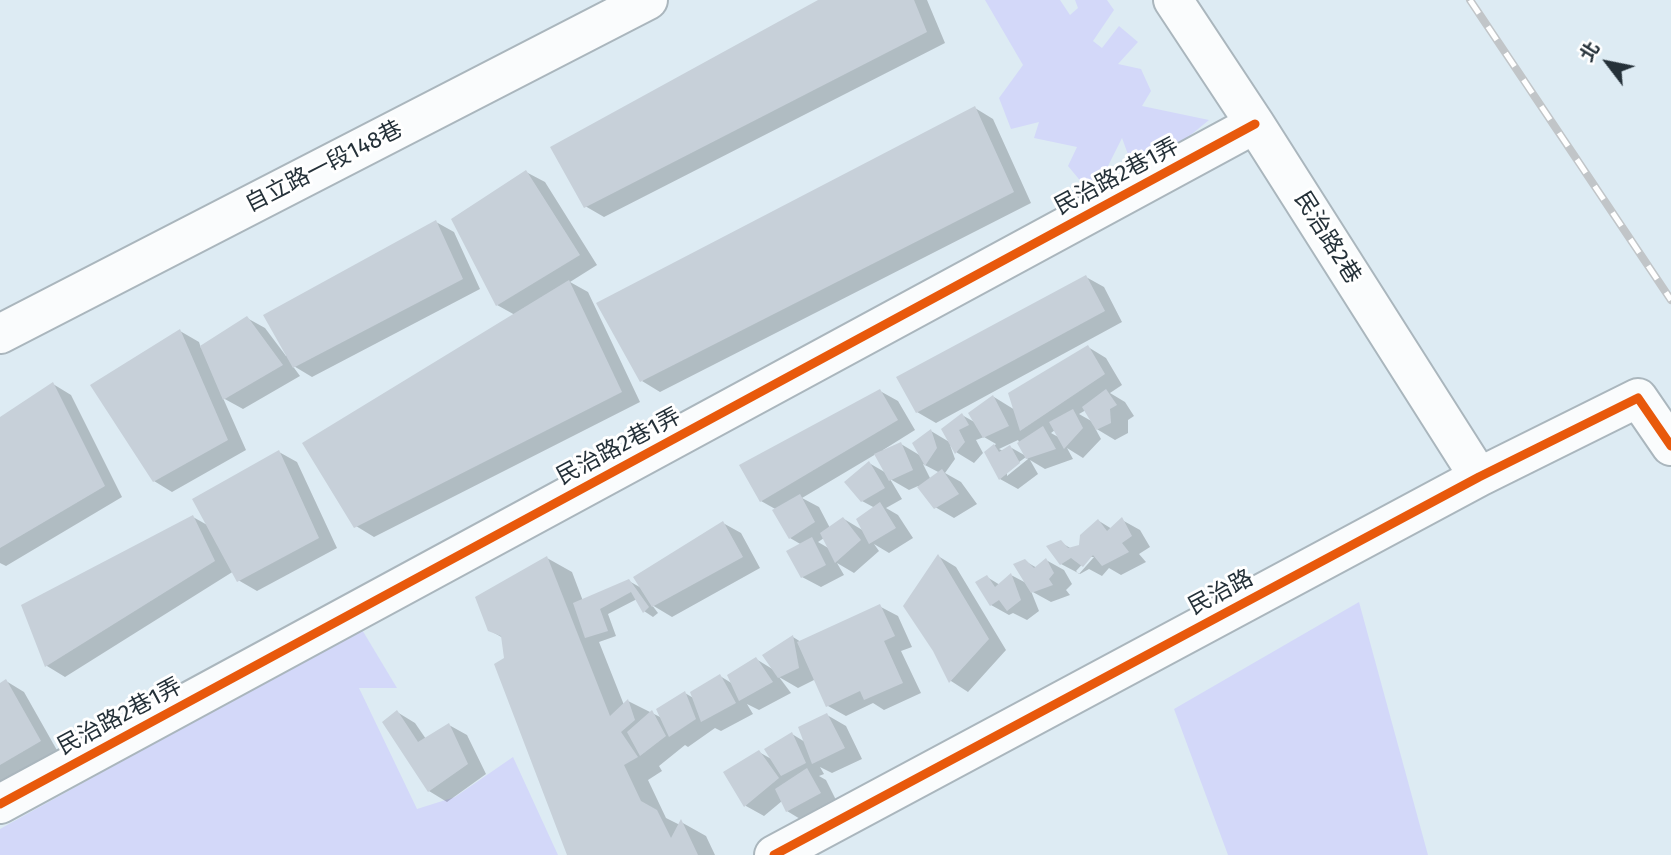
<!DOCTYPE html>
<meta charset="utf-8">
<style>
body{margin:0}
#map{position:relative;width:1671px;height:855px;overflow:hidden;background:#ddebf3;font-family:"Fira Sans","Noto Sans TC",sans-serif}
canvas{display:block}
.north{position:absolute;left:1573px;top:28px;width:70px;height:70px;-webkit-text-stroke:5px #fff;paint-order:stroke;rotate:302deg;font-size:19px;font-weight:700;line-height:28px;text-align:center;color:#253139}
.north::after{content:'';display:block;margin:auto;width:24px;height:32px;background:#253139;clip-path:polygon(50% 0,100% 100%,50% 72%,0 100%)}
</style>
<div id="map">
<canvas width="1671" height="855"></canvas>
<div class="north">北</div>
</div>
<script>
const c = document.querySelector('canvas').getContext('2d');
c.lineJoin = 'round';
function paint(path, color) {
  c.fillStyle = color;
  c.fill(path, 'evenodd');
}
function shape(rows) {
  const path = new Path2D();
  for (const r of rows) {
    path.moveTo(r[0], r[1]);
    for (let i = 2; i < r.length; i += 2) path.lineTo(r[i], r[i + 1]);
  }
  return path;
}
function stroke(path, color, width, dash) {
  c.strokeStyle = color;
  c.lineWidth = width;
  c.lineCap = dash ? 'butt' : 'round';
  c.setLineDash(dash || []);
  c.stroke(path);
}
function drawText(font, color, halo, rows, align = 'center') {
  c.font = font + ' "Fira Sans","Noto Sans TC",sans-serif';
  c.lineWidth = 6;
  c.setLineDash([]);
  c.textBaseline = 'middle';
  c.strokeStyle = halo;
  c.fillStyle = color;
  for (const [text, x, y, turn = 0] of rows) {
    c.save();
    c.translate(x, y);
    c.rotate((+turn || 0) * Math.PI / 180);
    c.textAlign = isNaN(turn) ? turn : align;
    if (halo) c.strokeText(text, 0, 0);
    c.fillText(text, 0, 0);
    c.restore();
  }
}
paint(shape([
 [985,0,1060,0,1070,15,1078,8,1075,0,1107,0,1114,10,1093,41,1102,48,1119,26,1138,42,1118,64,1141,69,1151,91,1142,106,1209,120,1137,179,1122,138,1093,196,1068,166,1077,147,1034,138,1039,122,1011,129,999,98,1023,65],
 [1359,602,1428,855,1228,855,1174,709],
 [361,628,397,688,359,688,417,809,455,797,513,757,558,855,0,855,0,829]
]), '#d3d8f9');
paint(shape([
 [821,0,927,0,945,43,604,217,585,206],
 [975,108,993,119,1031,203,660,392,642,381],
 [526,172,545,182,597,265,570,282,588,292,640,402,374,537,356,526,515,315,497,305],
 [436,222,454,232,480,289,312,377,292,365,300,376,243,409,223,398,246,450,172,492,154,481,180,331,199,342,201,348,247,318,265,328,286,356],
 [1086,277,1104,287,1122,322,936,423,917,412],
 [1088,347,1106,358,1122,385,1110,393,1125,402,1134,416,1128,420,1128,433,1115,440,1095,428,1101,439,1083,458,1067,448,1073,459,1045,469,1030,460,1038,474,1018,489,1000,479,987,453,996,444,984,437,976,440,983,453,974,463,956,452,950,445,955,459,945,473,961,482,977,504,954,518,935,507,918,486,909,490,890,479,902,499,886,508,898,515,913,538,889,553,874,544,879,551,854,573,837,563,844,575,821,587,802,577,802,545,790,538,777,510,761,501,880,391,898,401,915,430,883,450,884,452,901,444,921,456,931,431,951,443,962,415,976,423,994,397,1015,410],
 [1086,410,1093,422,1079,414],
 [1055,430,1060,438,1051,433],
 [1018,440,1026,456,1010,447,1003,451,999,449],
 [876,454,888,474,869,463,862,501,875,508,864,531,844,519,830,528,819,507,802,498],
 [1026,457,1028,459,1007,476,1007,471],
 [923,464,940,473,931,480],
 [824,538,830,549,818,542],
 [53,384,71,395,122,497,6,566,0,563,0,419],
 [279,452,297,462,337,548,257,591,238,580,234,571,65,677,47,666,23,606,193,517,209,526],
 [1122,520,1140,530,1150,547,1139,554,1146,562,1121,575,1109,568,1102,576,1089,569,1080,574,1061,564,1060,542,1072,549,1081,546,1099,521,1112,529],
 [1089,557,1094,557,1079,574,1076,571],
 [723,523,741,533,760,568,672,617,652,605,658,613,653,617,644,611,637,599,608,614,616,636,599,642,624,705,628,701,662,718,685,693,695,699,720,676,733,684,756,659,774,670,793,637,801,642,879,606,898,616,912,647,901,651,921,693,884,710,873,703,846,716,828,706,816,679,798,688,779,677,791,693,759,710,747,704,753,714,721,731,715,728,688,747,685,745,659,766,662,771,648,780,666,818,680,825,681,822,706,836,715,855,568,855,506,659,503,638,489,630,547,558,572,572,583,601,629,581,643,589],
 [938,556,956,567,1006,650,968,692,951,681,935,650],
 [1046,560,1064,570,1072,584,1066,590,1070,595,1051,602,1031,591,1039,611,1027,620,1013,613,1009,615,991,605,987,577,1000,585,1011,575,1028,584,1025,561,1037,568],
 [6,681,24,692,58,752,0,785,0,685],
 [397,712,415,723,426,739,449,725,467,735,486,774,447,802,429,791],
 [827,715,846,726,862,759,832,773,820,767,824,774,819,776,826,780,838,804,805,822,787,811,782,801,764,816,746,806,725,772,759,752,773,760,792,734,805,742]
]), '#0003');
paint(shape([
 [818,0,914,0,927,32,584,208,550,147],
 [975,106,1014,192,640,382,596,303],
 [526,170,580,255,496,306,451,219],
 [436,220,463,279,293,368,263,315],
 [1086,275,1105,311,916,413,896,377],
 [569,280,622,392,354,528,302,443],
 [247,316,283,365,223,400,200,346],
 [180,329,228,440,153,482,90,385],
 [1088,345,1105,374,1020,431,1008,393],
 [53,382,105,486,0,548,0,417],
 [880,389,898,420,760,502,739,465],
 [1106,389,1117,405,1110,409,1111,423,1096,430,1082,407],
 [993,395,1009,426,983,438,968,413],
 [1073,409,1083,428,1064,449,1049,422],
 [962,413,969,425,959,430,965,442,955,454,941,429],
 [1043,426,1056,449,1026,459,1017,443],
 [931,429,937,448,925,466,912,443],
 [901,442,913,470,889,481,874,454],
 [994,444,999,452,1010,445,1020,463,999,480,984,452],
 [279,450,319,538,237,582,192,499],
 [869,461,885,488,861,502,844,482],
 [942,469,959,494,934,509,917,487],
 [800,494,815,522,789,539,772,510],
 [880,502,896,528,869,544,856,519],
 [193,515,215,561,45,667,21,605],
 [843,517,861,540,835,563,820,533],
 [1122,517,1132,536,1122,543,1129,552,1102,566,1093,555,1083,567,1071,558,1060,565,1046,546,1061,540,1068,548,1079,545,1080,535,1098,519,1107,531],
 [723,521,743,557,652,607,633,577],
 [812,537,826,565,801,578,786,551],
 [938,554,989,639,949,683,933,651,903,606],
 [547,556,610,716,628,699,635,720,621,732,638,757,624,765,641,801,657,810,671,838,681,819,698,855,567,855,494,664,504,658,501,636,488,631,475,597],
 [1046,558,1054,573,1049,579,1053,585,1031,593,1013,564,1025,559,1034,568],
 [1011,573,1021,600,1007,611,999,600,990,606,975,582,987,575,995,587],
 [629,579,649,607,643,613,631,592,600,609,608,631,585,638,573,603],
 [880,604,895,636,884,641,903,683,864,700,860,691,826,707,797,642],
 [793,635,799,668,778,678,762,655],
 [756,657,773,682,739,701,727,675],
 [720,674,736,703,701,722,690,692],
 [6,679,41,741,0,765,0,683],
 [685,691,696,719,669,737,656,709],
 [397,710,418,742,449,723,468,764,428,792,382,722],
 [652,710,666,736,640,756,627,732],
 [827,713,845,748,812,764,798,727],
 [792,732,806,763,781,776,764,749],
 [759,750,779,778,744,807,723,772],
 [807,768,821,793,786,812,775,789]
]), '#c7d0d9');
const minor = shape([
 [1173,0,1255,124,1479,477],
 [0,334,648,0],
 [0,804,1255,124],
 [774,855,1479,477,1638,398,1671,446]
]);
stroke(minor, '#aab6bd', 42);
stroke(minor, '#fafcfd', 38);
const rail = shape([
 [1470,0,1671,300]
]);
stroke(rail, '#c1c5c8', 8);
stroke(rail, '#fff', 5, [16]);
stroke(shape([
 [0,804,1255,124],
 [774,855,1479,477,1638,398,1671,446]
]), '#e8590c', 9);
drawText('23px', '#253139', '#fff', [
 ["自立路一段148巷",324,167,-27],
 ["民治路2巷1弄",1117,177,-28],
 ["民治路2巷",1327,238,58],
 ["民治路2巷1弄",619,447,-28],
 ["民治路",1221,593,-28],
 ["民治路2巷1弄",120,717,-28]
]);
</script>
